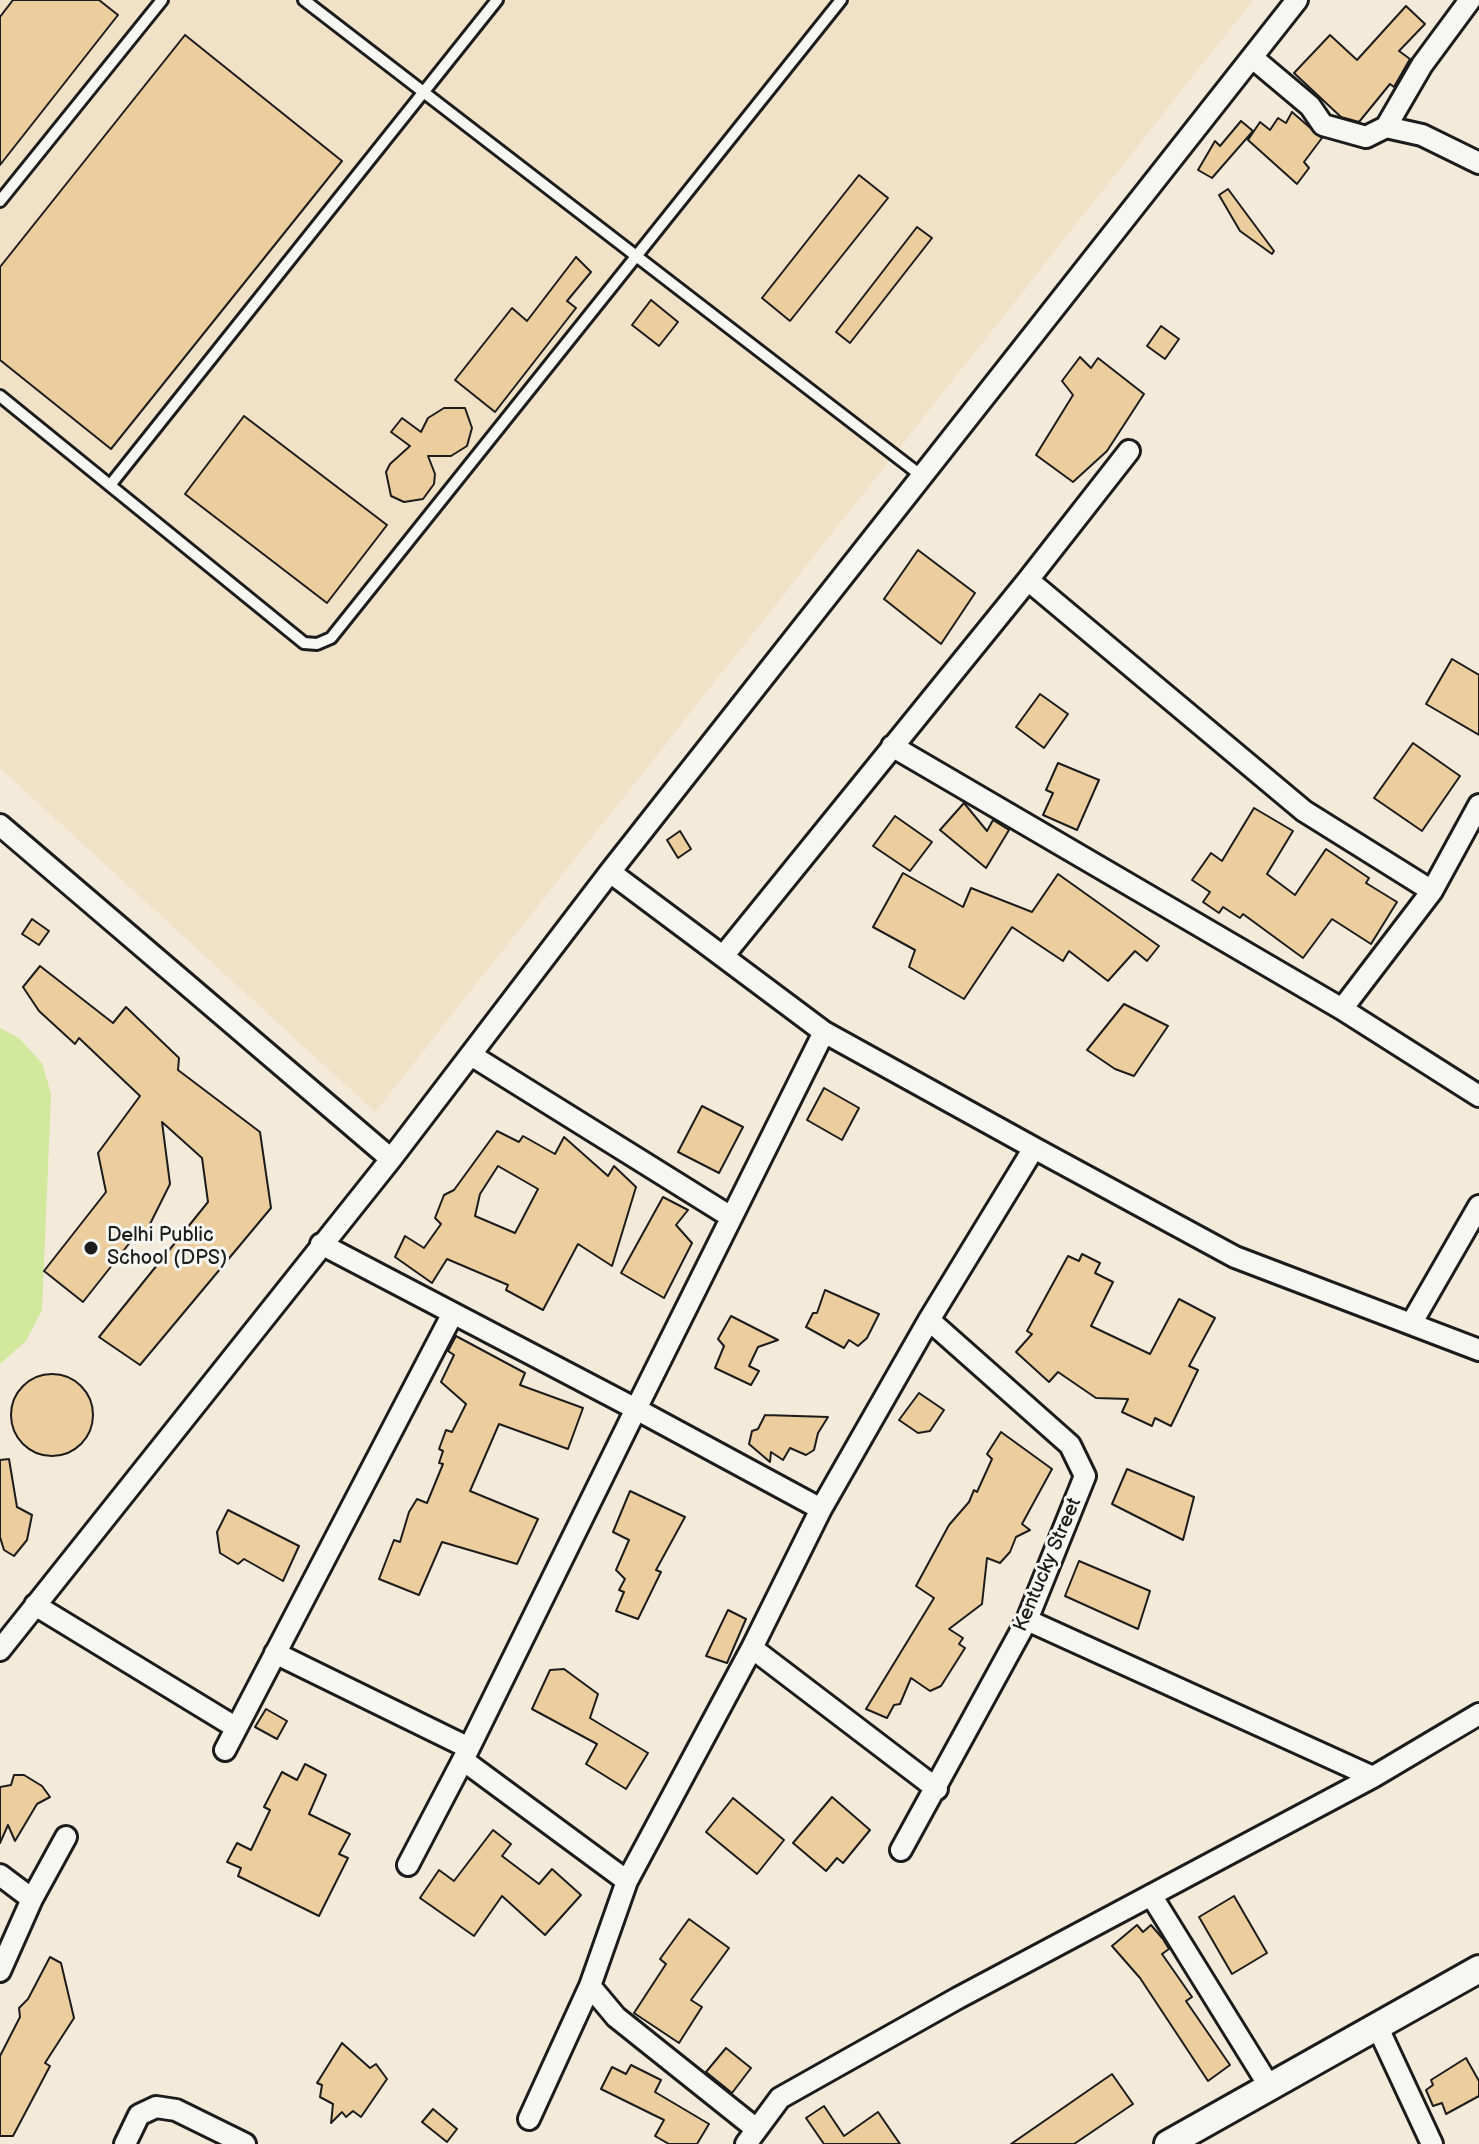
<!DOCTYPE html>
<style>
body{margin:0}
canvas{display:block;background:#f3ead9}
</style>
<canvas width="1479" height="2144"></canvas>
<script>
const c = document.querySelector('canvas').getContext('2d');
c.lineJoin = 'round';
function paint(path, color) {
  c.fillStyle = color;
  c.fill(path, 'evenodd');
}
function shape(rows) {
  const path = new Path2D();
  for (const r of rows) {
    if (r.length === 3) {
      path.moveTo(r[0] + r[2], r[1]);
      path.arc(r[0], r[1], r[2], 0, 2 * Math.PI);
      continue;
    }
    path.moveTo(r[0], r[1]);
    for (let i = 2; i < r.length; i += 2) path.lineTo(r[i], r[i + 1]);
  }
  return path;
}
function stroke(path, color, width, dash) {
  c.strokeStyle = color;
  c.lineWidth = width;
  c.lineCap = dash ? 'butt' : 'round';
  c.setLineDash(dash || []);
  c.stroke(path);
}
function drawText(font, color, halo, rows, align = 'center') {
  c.font = font + ' "Balsamiq Sans",sans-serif';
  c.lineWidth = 6;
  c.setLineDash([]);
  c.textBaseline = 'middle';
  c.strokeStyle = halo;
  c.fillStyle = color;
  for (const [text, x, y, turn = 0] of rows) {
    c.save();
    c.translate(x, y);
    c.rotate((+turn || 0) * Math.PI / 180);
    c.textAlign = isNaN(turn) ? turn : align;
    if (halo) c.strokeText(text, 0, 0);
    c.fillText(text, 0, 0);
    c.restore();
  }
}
paint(shape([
 [0,0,1253,0,375,1112,0,768]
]), '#f1e1c7');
paint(shape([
 [0,1028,19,1038,42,1063,51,1094,42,1310,26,1341,0,1364]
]), '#d1e89d');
const building = shape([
 [13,0,99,0,118,15,0,165,0,17,13,0],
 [1406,6,1425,24,1399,51,1410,59,1394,87,1390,84,1359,122,1341,117,1294,73,1330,35,1357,60,1406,6],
 [185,35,342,161,111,449,0,360,0,267,185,35],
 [1292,112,1322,138,1304,162,1309,168,1297,184,1248,140,1260,122,1270,130,1278,118,1286,123,1292,112],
 [1241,121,1253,131,1212,178,1198,170,1215,141,1220,146,1241,121],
 [859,175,888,198,790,321,762,298,859,175],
 [1228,189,1274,251,1272,254,1240,231,1219,195,1228,189],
 [917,227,932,238,850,343,836,332,917,227],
 [576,257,591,272,567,301,576,308,495,412,455,380,512,308,527,321,576,257],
 [651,300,678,322,659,346,632,325,651,300],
 [1161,326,1179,339,1165,359,1147,346,1161,326],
 [1080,357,1091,368,1098,358,1144,394,1107,451,1073,482,1036,455,1073,395,1062,381,1080,357],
 [444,408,465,408,472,428,467,446,451,456,428,456,435,474,434,484,423,499,404,502,391,496,386,472,390,464,410,446,391,432,402,418,421,432,428,418,444,408],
 [244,416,387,525,327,603,185,494,244,416],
 [918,550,975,593,941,644,884,599,918,550],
 [1452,659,1479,675,1479,735,1426,704,1452,659],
 [1040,694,1068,714,1044,748,1016,727,1040,694],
 [1413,743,1460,776,1422,831,1374,798,1413,743],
 [1058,763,1099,780,1077,830,1043,815,1053,793,1046,790,1058,763],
 [964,803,987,831,993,820,1009,830,986,868,940,830,964,803],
 [1254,808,1293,831,1267,874,1295,895,1326,849,1369,878,1366,883,1397,902,1371,944,1332,919,1303,958,1243,914,1240,918,1223,907,1219,913,1203,902,1210,892,1192,880,1211,853,1222,861,1254,808],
 [895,816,932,842,910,871,873,846,895,816],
 [680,831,691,849,678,858,667,840,680,831],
 [903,873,963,907,971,888,1032,912,1058,874,1159,946,1147,961,1135,951,1108,981,1069,951,1063,961,1012,927,964,999,909,967,915,950,873,927,903,873],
 [32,919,49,931,39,945,22,934,32,919],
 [40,966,113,1023,126,1007,179,1058,178,1070,260,1132,271,1208,140,1365,99,1337,208,1202,202,1158,162,1122,170,1184,144,1236,139,1231,83,1302,44,1271,106,1192,98,1153,140,1096,79,1038,75,1044,39,1011,23,987,40,966],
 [1124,1004,1168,1026,1134,1076,1115,1069,1087,1050,1124,1004],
 [824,1088,859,1108,842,1140,807,1120,824,1088],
 [702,1106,743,1127,719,1173,678,1152,702,1106],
 [497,1131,519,1142,523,1136,555,1154,564,1137,608,1176,614,1166,636,1187,612,1266,578,1244,543,1310,506,1290,508,1285,447,1259,432,1283,395,1257,405,1236,424,1248,441,1224,435,1218,444,1195,454,1190,497,1131],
 [498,1166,538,1189,515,1233,475,1216,480,1194,498,1166],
 [663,1197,688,1210,676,1225,692,1243,664,1298,621,1273,663,1197],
 [1082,1254,1100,1263,1095,1273,1113,1282,1091,1326,1150,1354,1179,1299,1215,1318,1189,1366,1198,1370,1171,1426,1155,1418,1152,1426,1122,1412,1128,1399,1096,1398,1058,1372,1049,1382,1016,1352,1032,1334,1027,1331,1068,1256,1079,1261,1082,1254],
 [825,1290,879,1314,867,1338,858,1346,849,1340,844,1348,806,1327,813,1313,817,1313,825,1290],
 [731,1316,778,1340,758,1347,749,1366,759,1371,751,1385,715,1368,724,1346,718,1339,731,1316],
 [456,1336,525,1373,520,1385,583,1408,568,1449,499,1424,470,1491,538,1519,517,1564,442,1542,419,1595,379,1579,394,1540,400,1542,409,1512,417,1499,427,1503,443,1464,439,1463,443,1451,439,1449,446,1430,452,1432,466,1404,441,1382,454,1355,448,1351,456,1336],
 [52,1415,41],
 [919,1393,944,1410,930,1431,918,1433,899,1420,919,1393],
 [765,1415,828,1417,818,1433,814,1450,806,1455,790,1448,783,1460,771,1452,770,1462,749,1444,752,1431,758,1429,765,1415],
 [1001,1432,1052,1469,1022,1524,1030,1530,1016,1537,1010,1552,1000,1563,987,1558,982,1604,949,1629,963,1638,959,1644,965,1648,941,1686,930,1691,911,1678,900,1704,894,1705,887,1718,866,1709,934,1598,916,1586,949,1525,969,1502,974,1490,977,1492,992,1459,987,1454,1001,1432],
 [9,1459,17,1507,32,1515,27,1540,14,1556,4,1550,0,1537,0,1460,9,1459],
 [1127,1469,1194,1497,1183,1540,1112,1504,1127,1469],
 [630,1491,685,1517,656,1570,661,1572,638,1619,616,1611,624,1592,619,1590,625,1579,616,1570,629,1540,613,1532,630,1491],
 [228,1510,299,1546,283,1581,244,1559,238,1564,220,1553,217,1532,228,1510],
 [1079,1561,1150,1591,1138,1629,1065,1596,1079,1561],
 [728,1610,746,1619,727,1663,706,1656,728,1610],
 [564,1669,598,1694,590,1718,648,1753,626,1789,586,1764,597,1744,532,1709,550,1670,564,1669],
 [266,1709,287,1721,277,1739,255,1727,266,1709],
 [305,1764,326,1775,309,1814,350,1834,339,1854,348,1858,319,1916,238,1876,241,1868,227,1862,237,1843,251,1850,270,1810,264,1807,282,1772,297,1780,305,1764],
 [14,1775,24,1775,42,1786,50,1797,37,1804,15,1841,8,1825,0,1843,0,1787,11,1785,14,1775],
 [832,1797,870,1830,843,1863,837,1858,826,1871,793,1843,832,1797],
 [733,1798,784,1840,757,1874,706,1832,733,1798],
 [493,1830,511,1844,502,1856,539,1884,552,1869,581,1895,545,1935,502,1896,474,1936,420,1898,439,1870,454,1881,493,1830],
 [1234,1896,1267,1953,1232,1974,1199,1917,1234,1896],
 [689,1919,729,1948,691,2000,702,2007,679,2043,634,2013,666,1964,660,1959,689,1919],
 [1137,1925,1143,1932,1151,1925,1163,1939,1169,1949,1162,1954,1192,1997,1186,2001,1230,2065,1208,2081,1140,1978,1112,1946,1137,1925],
 [50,1957,61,1963,74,2018,45,2063,50,2066,13,2136,0,2136,0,2056,20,2017,19,2008,28,1999,50,1957],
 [342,2043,370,2068,376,2064,387,2079,361,2117,353,2111,346,2117,342,2112,331,2123,333,2104,320,2097,322,2085,317,2083,342,2043],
 [726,2048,751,2068,732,2093,706,2072,726,2048],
 [1466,2058,1479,2081,1479,2096,1446,2114,1442,2103,1433,2106,1426,2090,1433,2085,1431,2080,1466,2058],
 [631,2065,661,2080,655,2092,709,2124,697,2144,669,2144,655,2136,664,2120,601,2089,612,2067,626,2074,631,2065],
 [1112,2074,1133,2104,1074,2144,1011,2144,1112,2074],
 [824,2106,844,2136,878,2112,900,2144,824,2144,806,2118,824,2106],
 [433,2109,457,2129,447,2142,422,2122,433,2109]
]);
paint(building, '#eccd9e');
stroke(building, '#1c1c1c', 2);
const service = shape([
 [304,0,923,477],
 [0,201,162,0],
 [0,396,304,643,317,644,331,638,841,0],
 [111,484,497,0]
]);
const minor = shape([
 [1254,59,1310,106,1323,125,1366,137,1386,127,1422,135,1479,163],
 [1386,127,1422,65,1470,0],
 [1028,580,1304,811,1432,891],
 [892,746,1342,1009,1479,1096],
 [0,825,391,1159],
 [610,872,824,1032,636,1409,821,1509],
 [724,955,1028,580,1129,451],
 [1342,1009,1432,891,1479,805],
 [471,1055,731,1217],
 [1034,1148,1235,1257,1479,1350],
 [321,1244,636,1409,463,1760,408,1865],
 [1411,1324,1479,1206],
 [35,1605,235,1727],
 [1027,1620,1373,1777],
 [752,1648,937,1789],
 [0,1650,391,1159,610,872,1297,0],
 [275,1653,469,1748],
 [225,1750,452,1315],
 [463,1760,627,1881],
 [901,1850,1027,1620,1085,1476,1070,1445,929,1320],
 [0,1875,32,1899,0,1971],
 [1151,1895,1271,2089],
 [32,1899,66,1837],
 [590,1986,616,2017,755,2128],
 [1378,2028,1432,2144],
 [529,2119,590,1986,627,1881,752,1648,821,1509,929,1320,1034,1148,824,1032],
 [125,2144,139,2115,156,2107,176,2110,245,2144],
 [746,2144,780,2098,958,1998,1373,1777,1479,1714]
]);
const tertiary = shape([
 [1168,2144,1479,1969]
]);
stroke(service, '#1c1c1c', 16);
stroke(minor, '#1c1c1c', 26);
stroke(tertiary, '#1c1c1c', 32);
stroke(service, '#f6f6f2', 10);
stroke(minor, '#f6f6f2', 20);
stroke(tertiary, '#f6f6f2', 26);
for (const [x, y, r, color] of [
 [91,1248,8,"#1c1c1c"]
]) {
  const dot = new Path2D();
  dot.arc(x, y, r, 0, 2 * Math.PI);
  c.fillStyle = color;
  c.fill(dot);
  stroke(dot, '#f6f6f2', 3);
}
drawText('20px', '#1c1c1c', '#f6f6f2', [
 ["Delhi Public",107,1236],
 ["School (DPS)",107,1259]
], 'left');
drawText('20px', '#1c1c1c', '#f6f6f2', [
 ["Kentucky Street",1048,1565,-67]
]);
</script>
